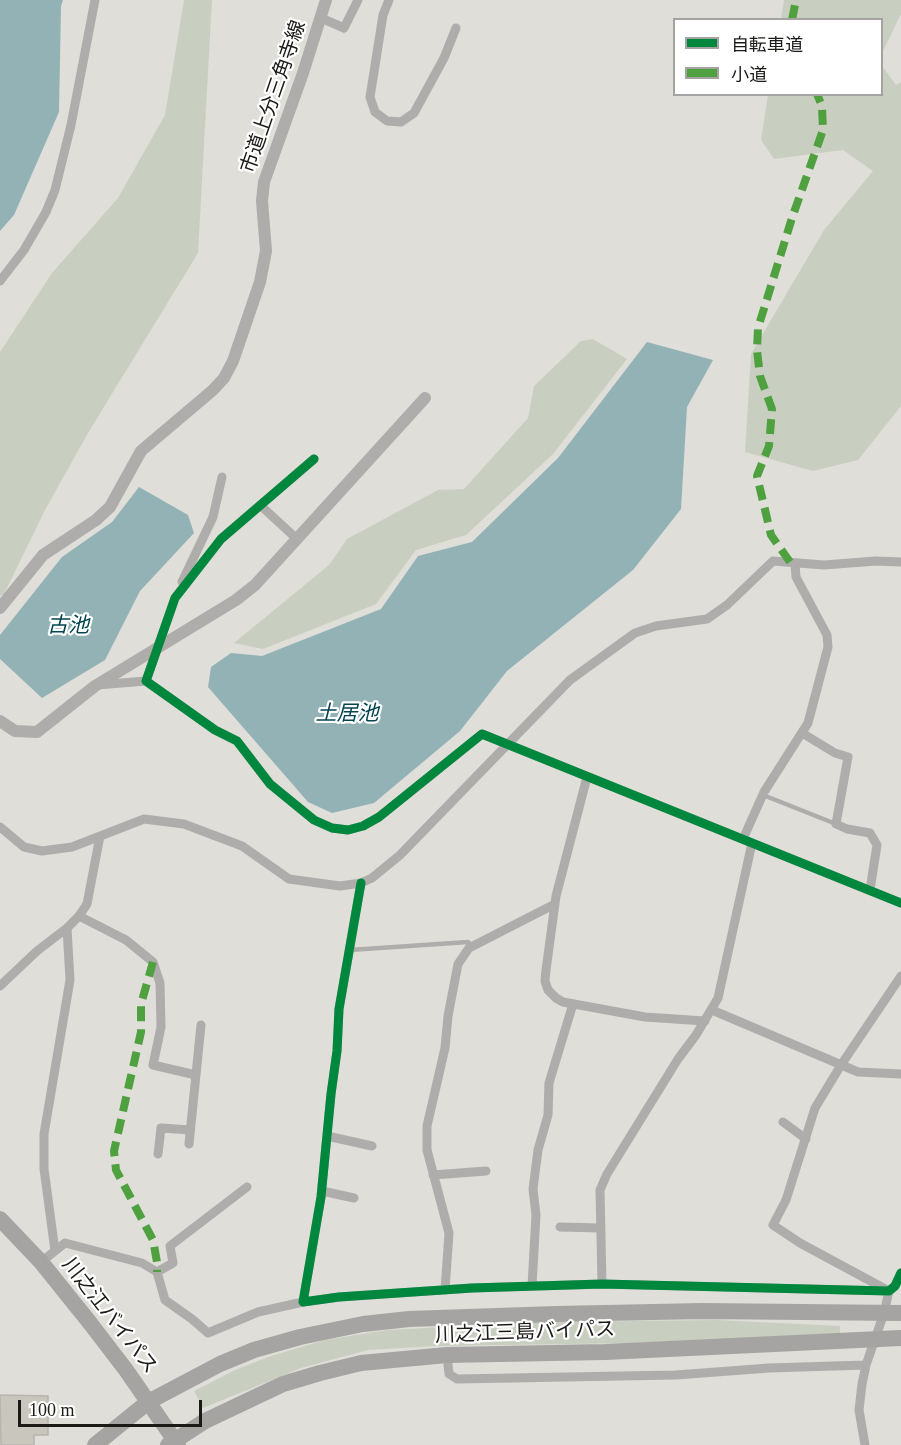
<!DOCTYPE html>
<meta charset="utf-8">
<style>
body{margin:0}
#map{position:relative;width:901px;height:1445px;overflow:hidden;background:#dfded8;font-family:"Times New Roman","Noto Sans JP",serif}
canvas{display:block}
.legend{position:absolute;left:673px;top:18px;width:210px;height:78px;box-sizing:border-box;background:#fff;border:2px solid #a4a3a2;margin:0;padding:8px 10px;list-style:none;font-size:18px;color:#1b1a16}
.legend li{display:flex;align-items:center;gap:12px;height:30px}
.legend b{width:30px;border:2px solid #a4a3a2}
.scale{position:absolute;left:18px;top:1400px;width:184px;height:27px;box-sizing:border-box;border:3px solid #1b1a16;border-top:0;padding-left:8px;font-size:18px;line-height:21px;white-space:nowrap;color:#1b1a16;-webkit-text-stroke:4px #fff;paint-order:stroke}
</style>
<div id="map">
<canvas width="901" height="1445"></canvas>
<ul class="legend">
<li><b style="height:8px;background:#00873e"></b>自転車道</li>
<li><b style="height:8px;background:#4fa140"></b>小道</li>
</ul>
<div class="scale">100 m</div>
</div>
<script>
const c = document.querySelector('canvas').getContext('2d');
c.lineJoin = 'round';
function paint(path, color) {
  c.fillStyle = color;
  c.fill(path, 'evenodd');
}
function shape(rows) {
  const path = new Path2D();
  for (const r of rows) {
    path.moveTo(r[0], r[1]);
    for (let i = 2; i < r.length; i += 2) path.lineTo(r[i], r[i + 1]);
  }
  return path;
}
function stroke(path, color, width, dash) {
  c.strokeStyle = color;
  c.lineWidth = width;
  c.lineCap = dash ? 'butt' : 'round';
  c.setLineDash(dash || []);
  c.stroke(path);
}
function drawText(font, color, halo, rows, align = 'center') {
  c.font = font + ' "Times New Roman","Noto Sans JP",serif';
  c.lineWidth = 4.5;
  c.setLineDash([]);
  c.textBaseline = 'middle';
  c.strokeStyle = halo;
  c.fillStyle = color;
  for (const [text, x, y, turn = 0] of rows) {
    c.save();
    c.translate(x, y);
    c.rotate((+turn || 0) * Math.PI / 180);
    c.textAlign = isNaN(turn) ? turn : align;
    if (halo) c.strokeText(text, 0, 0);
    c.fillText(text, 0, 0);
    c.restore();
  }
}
paint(shape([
 [184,0,212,0,198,253,88,433,45,510,4,594,0,596,0,352,52,273,118,198,165,115],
 [784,0,901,0,901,14,882,53,882,20,781,19],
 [882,66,896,85,901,82,901,406,858,460,813,471,745,452,751,354,824,230,873,171,843,150,774,159,761,140,768,95,882,94],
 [593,339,627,359,553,454,466,535,416,550,376,604,263,649,234,643,329,565,347,539,438,490,464,489,528,418,534,386,581,341],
 [718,1320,840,1326,840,1334,629,1343,436,1346,368,1350,301,1368,203,1408,194,1391,235,1370,271,1356,325,1340,387,1330,540,1322]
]), '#c9cfc0');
paint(shape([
 [0,0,63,0,61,6,59,112,14,215,0,231],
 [647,342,713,360,687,407,681,509,633,570,507,671,460,731,374,803,332,813,308,802,208,687,211,667,231,653,262,656,381,609,418,556,472,542,558,458],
 [139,487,188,515,194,533,140,591,105,660,42,698,0,659,0,635,62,557,112,522]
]), '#93b2b6');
const building = shape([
 [0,1395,48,1396,48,1435,34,1435,34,1445,1,1445,0,1395]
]);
paint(building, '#c8c6bd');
stroke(building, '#b6b5b0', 1.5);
stroke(shape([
 [763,795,836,824],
 [350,950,468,942,472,945]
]), '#aeadac', 4.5);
stroke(shape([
 [389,0,383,15,370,97,375,112,387,121,401,122,414,113,444,58,456,28],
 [321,18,344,28,358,0],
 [0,281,24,250,46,212,55,190,71,125,95,0],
 [314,459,221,539,175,598,146,681,215,730,237,741,270,784,314,820,332,828,348,830,363,826,379,817,482,734,901,903],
 [260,505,297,539],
 [182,582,213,517,222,477],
 [97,685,146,681],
 [802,733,835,753,848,757,836,824,847,829,870,833,877,845,870,890],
 [587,777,556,896,546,970,545,981,548,990,556,998,563,1002,645,1017,705,1021],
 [0,827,24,847,42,851,72,847,144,819,184,824,242,846,289,879,340,886,361,883,372,878,400,855,570,680,635,633,656,626,707,619,727,605,773,561,824,565,876,561,901,562],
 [743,839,764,792,808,723,828,647,827,635,796,577,795,563],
 [361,883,339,1009,337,1051,331,1094,321,1197,303,1302,339,1297,472,1288,602,1284,889,1291,895,1286,901,1273],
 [79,916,126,940,153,962,160,983,161,1027,153,1065,196,1075],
 [0,986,37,951,67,928,79,916,87,904,100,836],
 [712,1010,858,1072,901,1074],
 [783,1122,806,1139],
 [327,1136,372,1146],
 [189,1144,201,1025],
 [158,1154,161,1128,190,1130],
 [433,1175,486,1171],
 [322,1191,354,1198],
 [560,1227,600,1228],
 [55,1251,44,1169,44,1134,70,980,67,928],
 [41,1262,65,1243,142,1263,157,1272,165,1300,192,1319,208,1333,258,1312,303,1302],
 [157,1272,173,1263,170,1246,247,1187],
 [602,1284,600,1190,607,1174,678,1059,696,1035,718,998,752,843],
 [532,1286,536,1215,533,1189,538,1150,548,1115,549,1083,573,1004],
 [445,1290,449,1233,427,1150,427,1126,445,1048,448,1016,458,964,469,948,555,904],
 [447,1355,449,1374,457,1379,676,1375,769,1368,866,1365],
 [865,1445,859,1410,862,1384,866,1365,884,1313,889,1291,800,1243,773,1225,786,1200,815,1108,841,1065,901,976]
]), '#aeadac', 9);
stroke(shape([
 [0,608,43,555,96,520,110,507,141,451,213,390,224,378,233,361,260,282,266,251,262,201,264,182,303,73,326,0],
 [0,721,15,731,37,732,95,686,236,600,255,585,425,398]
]), '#aeadac', 12);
stroke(shape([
 [0,1219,41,1262,90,1323,126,1370,178,1445],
 [95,1445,148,1402,220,1364,254,1350,300,1337,363,1324,409,1319,556,1314,702,1311,901,1313],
 [168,1445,205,1421,283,1384,320,1373,361,1363,447,1355,605,1352,901,1338]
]), '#a6a4a2', 16);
stroke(shape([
 [792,20,796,0],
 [790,562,771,535,757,476,769,446,772,409,760,376,757,350,758,328,792,218,823,130,822,106,817,94],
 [153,962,141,1004,141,1032,114,1151,116,1170,153,1240,157,1262,157,1272]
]), '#4fa140', 8, [15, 8]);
stroke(shape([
 [314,459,221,539,175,598,146,681,215,730,237,741,270,784,314,820,332,828,348,830,363,826,379,817,482,734,901,903],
 [361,883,339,1009,337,1051,331,1094,321,1197,303,1302,339,1297,472,1288,602,1284,889,1291,895,1286,901,1273]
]), '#00873e', 9);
drawText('20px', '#1b1a16', '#fff', [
 ["市道上分三角寺線",274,97,-71],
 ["川之江バイパス",109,1316,52],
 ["川之江三島バイパス",525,1333,-2]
]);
drawText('italic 21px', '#00444f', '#fff', [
 ["古池",68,626],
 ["土居池",347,714]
]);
</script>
